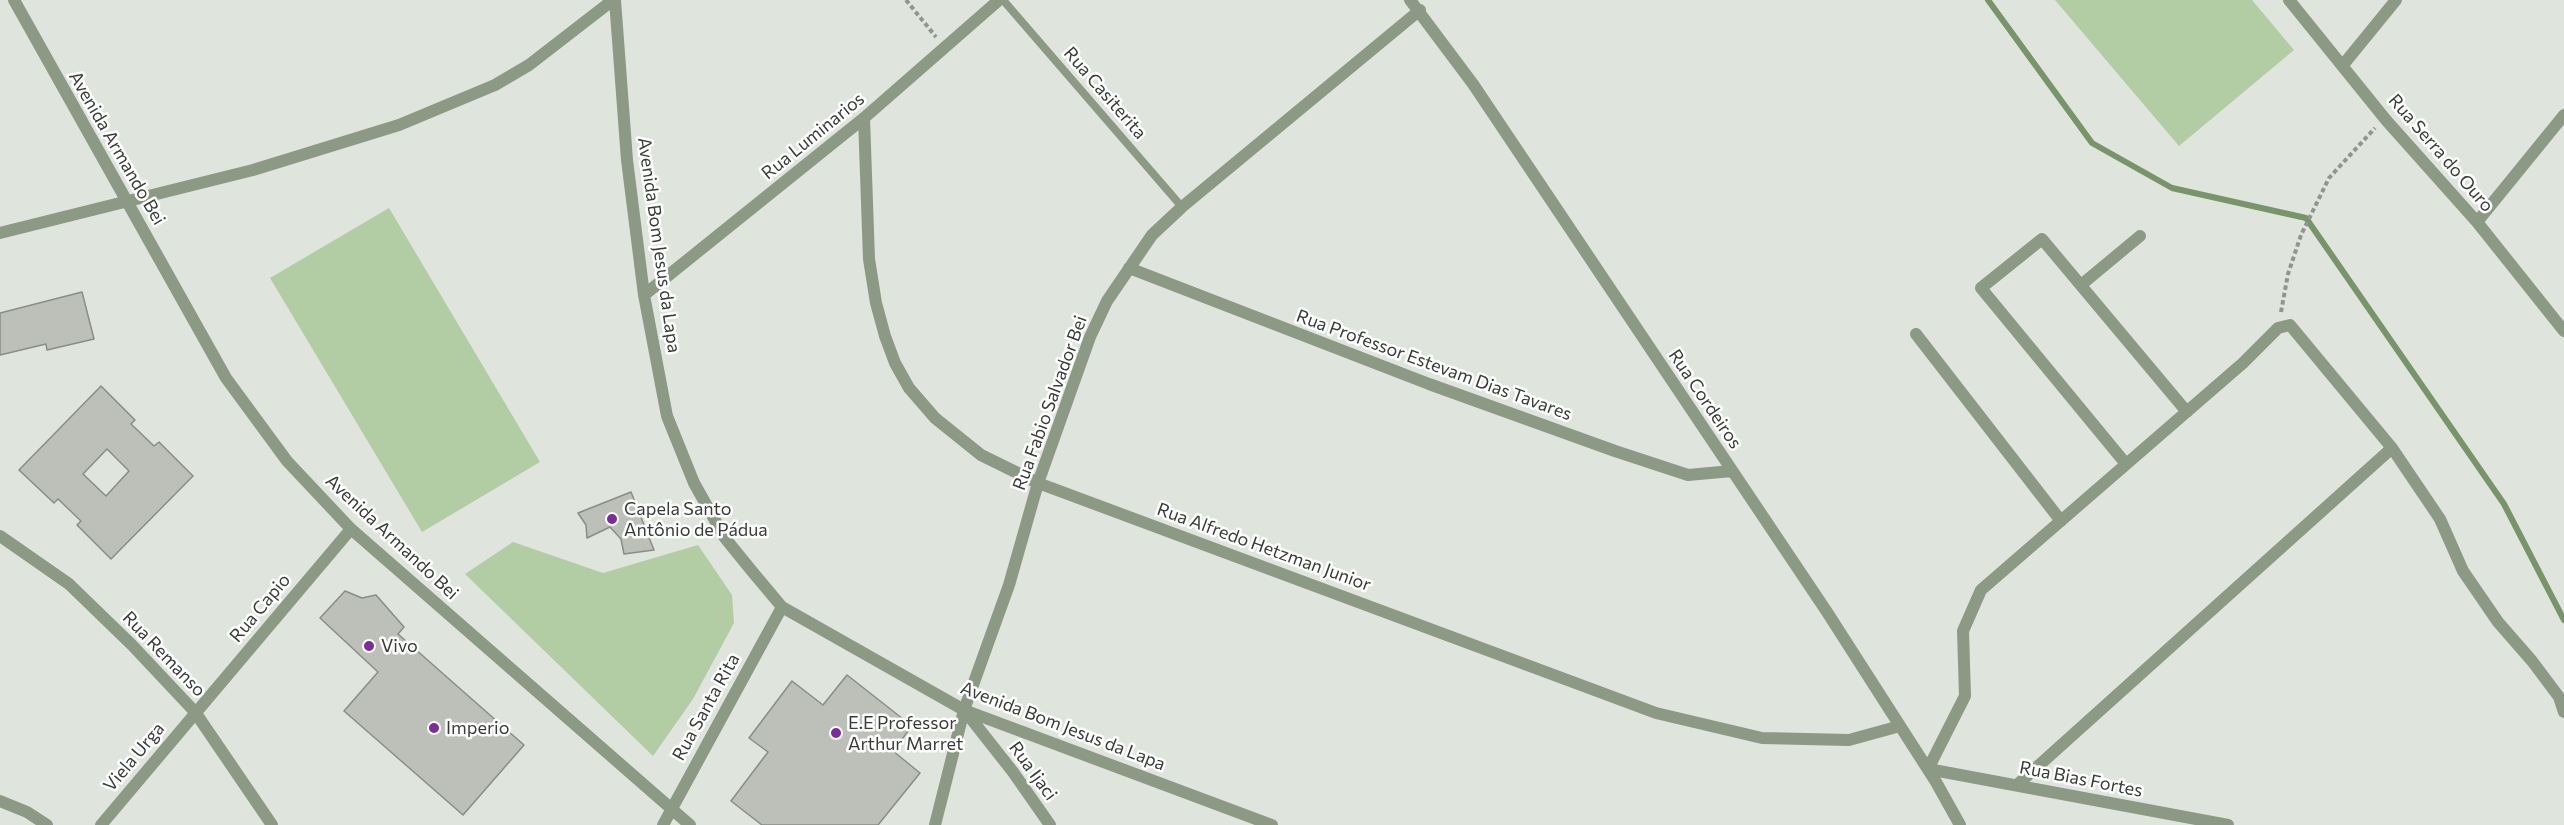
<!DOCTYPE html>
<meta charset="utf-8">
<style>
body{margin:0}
canvas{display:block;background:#dfe4dd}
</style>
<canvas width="2564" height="825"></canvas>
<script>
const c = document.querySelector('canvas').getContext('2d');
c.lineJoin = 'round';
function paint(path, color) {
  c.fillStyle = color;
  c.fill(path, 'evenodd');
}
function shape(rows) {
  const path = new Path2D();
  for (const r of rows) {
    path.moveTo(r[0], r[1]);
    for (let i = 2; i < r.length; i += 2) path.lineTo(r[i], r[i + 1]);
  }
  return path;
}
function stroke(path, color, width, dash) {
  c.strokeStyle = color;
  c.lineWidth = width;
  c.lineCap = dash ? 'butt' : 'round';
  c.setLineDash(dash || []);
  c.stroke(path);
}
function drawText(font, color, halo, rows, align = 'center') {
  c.font = font + ' Commissioner,sans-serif';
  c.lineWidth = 5;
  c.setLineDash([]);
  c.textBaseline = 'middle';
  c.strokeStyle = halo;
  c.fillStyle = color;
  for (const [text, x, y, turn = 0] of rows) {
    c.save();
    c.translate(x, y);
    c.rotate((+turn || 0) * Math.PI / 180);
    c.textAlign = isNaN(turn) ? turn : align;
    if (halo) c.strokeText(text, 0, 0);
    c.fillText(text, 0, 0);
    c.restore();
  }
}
paint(shape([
 [2055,0,2252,0,2294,50,2179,146],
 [389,208,540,462,422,532,270,278],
 [513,542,603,573,698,545,732,595,734,623,693,699,653,756,465,574]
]), '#b2cda3');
stroke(shape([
 [1988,0,2092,143,2172,188,2306,218,2504,504,2564,620]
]), '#789469', 6);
const building = shape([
 [82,292,94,339,47,350,46,344,0,355,0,313,82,292],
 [101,386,135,420,131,424,154,446,159,442,193,476,111,559,77,525,81,521,58,499,54,503,19,470,101,386],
 [107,449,129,471,106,496,83,474,107,449],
 [631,492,654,550,624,554,621,539,610,527,587,538,586,525,578,513,631,492],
 [345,591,362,598,376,595,404,627,398,634,524,745,463,815,344,711,378,672,320,618,345,591],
 [847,675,912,726,893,751,920,773,878,825,762,825,731,801,768,752,749,738,792,681,823,705,847,675]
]);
paint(building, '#bcc0b9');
stroke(building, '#898d86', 1.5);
stroke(shape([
 [906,0,936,37],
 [2281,312,2288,274,2301,235,2329,178,2375,128]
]), '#919590', 4, [4.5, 3]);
stroke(shape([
 [1003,0,1182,207]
]), '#8c9985', 8);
stroke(shape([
 [615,0,627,160,644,295,667,416,694,483,725,538,751,570,782,607,964,710,1272,825],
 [1410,0,1473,84,1827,612,1936,782,1960,825],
 [2289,0,2386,120,2477,222,2564,331],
 [2343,65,2396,0],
 [864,118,869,259,876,303,885,336,895,363,909,388,935,418,981,455,1038,483,1656,713,1762,738,1849,740,1900,726],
 [2477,222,2564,115],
 [1129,268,1429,384,1615,451,1688,475,1732,471],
 [2081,285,2140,236],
 [644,295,864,118,999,0],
 [1916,334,2061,521],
 [2126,464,1981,288,2042,239,2187,412],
 [0,536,69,584,132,645,195,712,272,825],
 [965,711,1013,772,1050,825],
 [2017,785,2392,448],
 [0,801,27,812,47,825],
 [663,825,782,607],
 [935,825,964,710,1009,585,1038,483,1090,337,1107,301,1152,235,1182,207,1420,10],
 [2228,825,1928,769,1965,696,1963,631,1981,590,2243,363,2278,328,2290,325,2392,448,2440,519,2463,571,2498,622,2532,661,2559,697,2564,712]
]), '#8c9985', 12);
stroke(shape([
 [14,0,226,378,287,461,351,529,690,825],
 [0,233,253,170,399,125,495,85,529,65,613,0],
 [101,825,351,529]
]), '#8c9985', 12);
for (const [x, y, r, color] of [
 [612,519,6,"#7d2c9c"],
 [369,646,6,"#7d2c9c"],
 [434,728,6,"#7d2c9c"],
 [836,733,6,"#7d2c9c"]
]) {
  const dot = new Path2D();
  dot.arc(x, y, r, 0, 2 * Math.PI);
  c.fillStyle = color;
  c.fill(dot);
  stroke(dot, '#fff', 2);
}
drawText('18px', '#3a3c39', '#fff', [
 ["Rua Casiterita",1105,93,49],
 ["Rua Luminarios",813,136,-39],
 ["Avenida Armando Bei",117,148,60],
 ["Rua Serra do Ouro",2441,153,49],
 ["Avenida Bom Jesus da Lapa",659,245,82],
 ["Rua Professor Estevam Dias Tavares",1434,365,20],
 ["Rua Cordeiros",1705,399,56],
 ["Rua Fabio Salvador Bei",1050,403,-70],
 ["Avenida Armando Bei",392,537,43],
 ["Rua Alfredo Hetzman Junior",1264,547,20],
 ["Rua Capio",260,608,-50],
 ["Rua Remanso",164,654,46],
 ["Rua Santa Rita",706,707,-61],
 ["Avenida Bom Jesus da Lapa",1063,726,21],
 ["Viela Urga",134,757,-50],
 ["Rua Ijaci",1033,771,54],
 ["Rua Bias Fortes",2081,779,11]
]);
drawText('18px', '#3a3c39', '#fff', [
 ["Capela Santo",624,509],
 ["Antônio de Pádua",624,530],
 ["Vivo",381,646],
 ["E.E Professor",848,723],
 ["Arthur Marret",848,744],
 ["Imperio",446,728]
], 'left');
</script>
